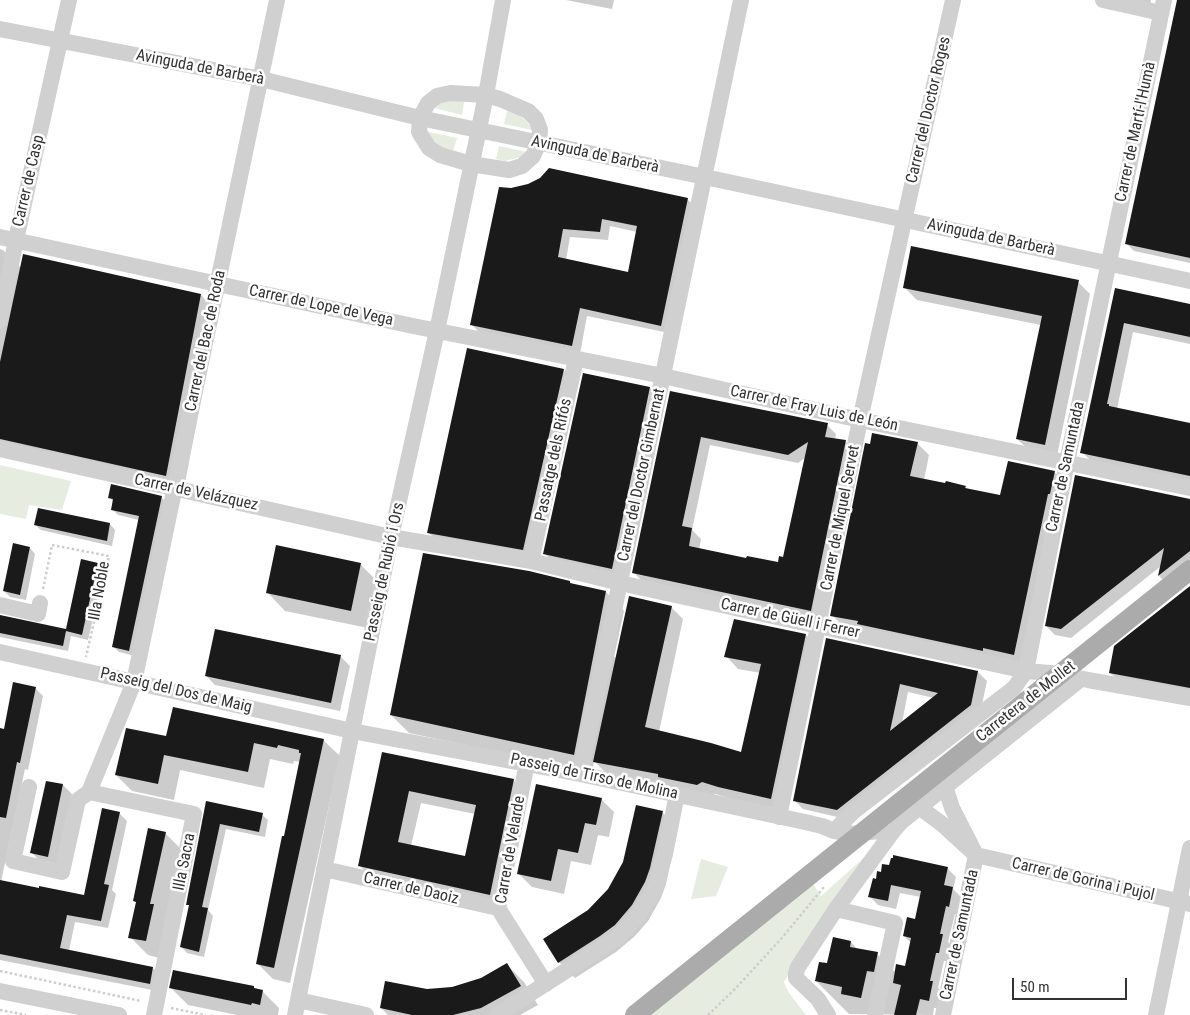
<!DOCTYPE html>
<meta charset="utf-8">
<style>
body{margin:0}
#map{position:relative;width:1190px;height:1015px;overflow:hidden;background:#fff;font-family:"Roboto Condensed",sans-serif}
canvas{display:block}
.scale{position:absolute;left:1012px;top:978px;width:115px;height:22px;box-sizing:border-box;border:2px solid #333;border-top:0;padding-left:6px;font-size:15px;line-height:18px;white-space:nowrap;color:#333;-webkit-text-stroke:4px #fff;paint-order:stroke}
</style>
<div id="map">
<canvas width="1190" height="1015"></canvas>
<div class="scale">50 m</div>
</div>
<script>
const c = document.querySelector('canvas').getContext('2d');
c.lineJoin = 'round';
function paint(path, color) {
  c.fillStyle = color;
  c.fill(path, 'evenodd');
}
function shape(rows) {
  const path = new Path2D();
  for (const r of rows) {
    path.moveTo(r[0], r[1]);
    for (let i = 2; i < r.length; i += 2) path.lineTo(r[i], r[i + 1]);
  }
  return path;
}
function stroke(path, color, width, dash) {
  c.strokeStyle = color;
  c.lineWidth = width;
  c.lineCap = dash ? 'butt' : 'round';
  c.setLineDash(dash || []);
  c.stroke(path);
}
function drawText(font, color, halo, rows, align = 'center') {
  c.font = font + ' "Roboto Condensed",sans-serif';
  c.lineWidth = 5;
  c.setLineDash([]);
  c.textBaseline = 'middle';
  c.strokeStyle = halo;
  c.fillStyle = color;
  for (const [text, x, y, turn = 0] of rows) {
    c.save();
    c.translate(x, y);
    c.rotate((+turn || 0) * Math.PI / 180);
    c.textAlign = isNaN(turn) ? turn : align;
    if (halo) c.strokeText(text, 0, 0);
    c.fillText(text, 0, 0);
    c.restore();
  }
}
paint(shape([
 [456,100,464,102,462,115,434,108,440,103],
 [507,111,515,113,523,118,528,123,532,130,504,124],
 [429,132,457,138,453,151,445,149,437,144,432,139],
 [499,146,527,152,521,157,505,161,496,159],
 [0,465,71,481,62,510,29,505,26,519,0,514],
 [866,856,784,982,789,993,806,1015,646,1015,812,882,821,896],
 [701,859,728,867,716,896,691,899]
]), '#e6ecdf');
paint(shape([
 [566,0,614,0,612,9],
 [1122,0,1151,0,1150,6],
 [1178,0,1190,0,1190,263,1134,251,1126,243],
 [500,189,687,199,695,207,669,333,587,316,580,354,480,333,472,325],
 [610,226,637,232,629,273,566,260,570,237,608,240],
 [0,249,3,250,22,269,201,295,218,313,183,493,0,454],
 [1078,282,1090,294,1057,456,1030,451,1017,439,1041,325,917,300,905,288],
 [1116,290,1190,306,1190,344,1133,332,1117,409,1190,424,1190,482,1091,461,1082,452],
 [563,370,575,382,536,561,441,545,429,533],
 [650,388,662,400,624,581,556,565,544,553],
 [671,393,827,425,836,434,835,440,845,441,854,450,820,620,643,582,633,572],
 [710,445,798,463,805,458,784,559,779,563,748,560,699,550,701,539,692,530],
 [917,443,929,455,924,480,965,487,968,489,1001,497,1054,472,1067,484,1026,667,844,627,832,615],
 [161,497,167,503,135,656,119,652,113,646,139,520,118,515,112,509,114,502,110,498],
 [1190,500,1190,567,1168,585,1159,576,1161,566,1071,638,1055,635,1046,626],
 [110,524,115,530,112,546,41,530,35,525],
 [30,548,35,554,26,600,10,597,4,591],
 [98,564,104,570,88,640,71,636,68,651,0,637,0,616,67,630],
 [360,564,378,582,368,628,285,611,267,592],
 [570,582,573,585,606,592,624,611,614,657,617,658,671,607,683,619,659,732,742,754,761,673,738,669,726,656,806,635,818,647,783,810,732,799,715,794,710,797,606,773,594,761,592,772,409,733,391,715],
 [1190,587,1190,696,1121,683,1110,673],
 [216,630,341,657,350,666,340,711,215,685,206,676],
 [827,639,978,672,987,681,980,714,846,819,803,809,794,800],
 [908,692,934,698,902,723],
 [35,688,43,696,28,770,25,769,1,882,85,896,119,813,127,821,112,890,116,894,108,928,75,922,69,951,153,968,161,976,157,991,0,960,0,729,5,730],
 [167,738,323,740,340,756,290,983,273,979,257,963,301,762,294,761,293,764,270,759,264,788,180,770,174,800,132,791,116,775],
 [383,753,513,780,525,793,502,907,372,878,360,866],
 [421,803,475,814,466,857,411,846],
 [47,782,63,785,72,794,57,865,41,862,32,853],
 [601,799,614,812,609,837,598,835,591,865,571,861,564,894,532,887,519,874],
 [207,803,262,815,268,820,265,837,226,829,208,910,213,916,204,957,187,953,181,947,190,907,188,904],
 [662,812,678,828,666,884,661,898,648,921,635,936,616,952,575,978,559,962,589,911,609,889],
 [165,833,183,851,163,959,148,955,130,937,137,903,134,900],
 [947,868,956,877,953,889,961,897,957,914,955,914,948,942,951,944,947,961,944,961,938,988,941,991,937,1008,934,1008,933,1015,849,1014,816,981,828,964,851,942,858,950,877,954,896,973,906,967,911,943,904,936,916,920,921,897,900,893,896,909,878,905,870,897,874,879],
 [506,964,524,982,538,1005,520,1015,388,1015,381,1008,427,990,459,987,482,979],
 [253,987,262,991,279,1008,278,1015,237,1015,188,1005,171,988]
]), '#0003');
paint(shape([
 [1177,0,1190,0,1190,258,1125,244],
 [549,168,688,198,661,326,580,308,572,346,470,325,499,187,511,188,528,184,540,178],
 [602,219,637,226,628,272,558,257,563,229,600,232],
 [911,246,1079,280,1045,445,1016,439,1042,316,903,288],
 [23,254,201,294,166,476,0,439,0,362],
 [1115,288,1190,304,1190,337,1124,323,1107,404,1109,404,1109,406,1190,423,1190,476,1080,453],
 [467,348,564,369,523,550,427,533],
 [583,373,650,387,612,569,543,554],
 [670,391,828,423,825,437,846,440,811,611,632,573],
 [701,437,788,455,808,442,783,557,779,556,778,562,747,556,746,558,689,546,692,528,682,526],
 [872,433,918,442,910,476,945,483,946,481,966,486,965,488,1000,495,1008,461,1055,471,1050,494,1048,494,1014,655,983,648,983,651,857,624,858,621,830,616,865,443,870,444],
 [1075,475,1190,499,1190,551,1158,576,1164,548,1061,629,1045,626],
 [111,484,162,496,129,651,112,647,139,516,111,510,113,499,108,498],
 [38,508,110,523,107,541,34,525],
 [13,543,30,547,20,595,3,591],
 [276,545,361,563,351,611,266,593],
 [423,553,529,571,570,581,570,583,606,591,574,755,390,715],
 [81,559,98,563,82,635,66,631,63,646,0,633,0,615,66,629],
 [1190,586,1190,688,1109,673,1114,646],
 [629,596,672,606,645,727,711,743,741,752,761,664,724,657,734,619,806,634,771,799,718,787,702,782,697,785,658,777,658,774,593,762],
 [215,629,341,655,331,703,205,676],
 [826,638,978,671,971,705,837,810,793,801],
 [900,684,938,693,890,731],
 [13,682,36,687,20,763,17,762,6,818,0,817,0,728,4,729],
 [173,707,324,739,274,968,256,964,282,836,284,836,301,753,299,753,299,750,278,745,277,748,254,743,248,772,164,755,158,784,115,775,126,728,166,736],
 [382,752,514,779,490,895,358,866],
 [409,791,476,805,465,856,398,842],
 [46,781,63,784,48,857,30,853],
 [536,784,602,798,596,825,585,823,578,853,558,849,551,881,517,874],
 [206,801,263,813,259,832,220,824,202,907,208,908,199,952,180,947,189,905,186,905],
 [636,805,663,811,650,868,645,882,632,905,615,925,600,936,558,963,543,939,588,910,608,889,623,862],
 [102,808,120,812,104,884,109,885,101,921,67,915,60,948,153,967,150,984,0,954,0,880,39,888,39,886,84,895],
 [148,828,166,832,150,904,154,904,146,941,128,938,136,902,133,901],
 [893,855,948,867,944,885,953,887,949,907,946,906,940,934,943,934,939,953,936,953,930,981,933,981,929,1001,920,999,916,1015,894,1015,901,985,893,983,896,964,905,966,911,938,903,936,907,917,915,919,921,891,891,885,888,901,868,897,873,878,876,879,877,871,881,872,882,864,889,865,891,858,893,858],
 [833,937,851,941,850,947,878,952,874,972,867,971,861,998,841,994,842,987,815,981,819,962,827,963],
 [507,963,521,986,481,1008,453,1015,412,1015,380,1008,385,981,427,989,452,987,481,978],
 [173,970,254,986,254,988,263,990,260,1005,252,1003,251,1005,169,988]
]), '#1a1a1a');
stroke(shape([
 [43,589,52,545,109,556,86,657],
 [0,971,141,1001],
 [171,1008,206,1015],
 [0,1010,26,1015],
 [708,1015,735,989,781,939,824,887]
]), '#cdcdcd', 2.5, [2.5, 2.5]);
stroke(shape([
 [1103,0,1161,13],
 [0,29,261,79,420,118,705,177,1190,281],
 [450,93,486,95,500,99,528,111,536,119,540,130,539,143,533,156,522,166,509,170,471,164,440,155,429,148,419,132,420,118,428,103,437,96,450,93],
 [0,237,413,326,663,376,860,420,1190,488],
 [0,320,16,240,69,0],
 [0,449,391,537,531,561,620,583,1026,671,1061,674,1088,680,1190,698],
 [531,561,576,359],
 [0,605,38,614,40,603],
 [0,652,352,731,580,774,805,822,822,826,834,831,849,834,880,831,891,834],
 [527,763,498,908,546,984],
 [580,774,741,0],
 [941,779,945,786,952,808,976,855,943,1015],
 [29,787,13,861,62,872,78,800,89,792,134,682,277,0],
 [89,792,194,814,154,1015],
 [919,807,942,824,976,855,1190,904],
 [779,817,860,420,953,0],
 [834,831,853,812,1014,688,1026,671,1067,462,1164,0],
 [324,869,498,908],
 [836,909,895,923,875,1015],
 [0,991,119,1015],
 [298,1000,366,1015],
 [295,1015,391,537,437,331,486,95,503,0],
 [497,1015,617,938,638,916,655,889,665,854,677,794],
 [828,1015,818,999,796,978,796,973,798,967,836,909,891,834,901,822,1081,679],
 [1156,1015,1190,848]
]), '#d0d0d0', 16);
stroke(shape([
 [635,1015,1190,570]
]), '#ababab', 20);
drawText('16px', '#333', '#fff', [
 ["Avinguda de Barberà",200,68,11],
 ["Carrer del Doctor Roges",929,110,-77],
 ["Carrer de Martí-l'Humà",1136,132,-78],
 ["Avinguda de Barberà",595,155,12],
 ["Carrer de Casp",29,181,-77],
 ["Avinguda de Barberà",991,238,12],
 ["Carrer de Lope de Vega",321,306,12],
 ["Carrer del Bac de Roda",206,341,-78],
 ["Carrer de Fray Luis de León",814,409,12],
 ["Passatge dels Rifós",554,460,-78],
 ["Carrer de Samuntada",1066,467,-78],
 ["Carrer del Doctor Gimbernat",642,475,-78],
 ["Carrer de Velázquez",196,493,12],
 ["Carrer de Miquel Servet",841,518,-79],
 ["Passeig de Rubió i Ors",385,572,-78],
 ["Illa Noble",100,591,-80],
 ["Carrer de Güell i Ferrer",790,619,12],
 ["Passeig del Dos de Maig",176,691,13],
 ["Carretera de Mollet",1026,702,-38],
 ["Passeig de Tirso de Molina",594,777,12],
 ["Carrer de Velarde",511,850,-80],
 ["Illa Sacra",185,862,-79],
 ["Carrer de Gorina i Pujol",1083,880,13],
 ["Carrer de Daoiz",411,889,13],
 ["Carrer de Samuntada",960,935,-78]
]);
</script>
